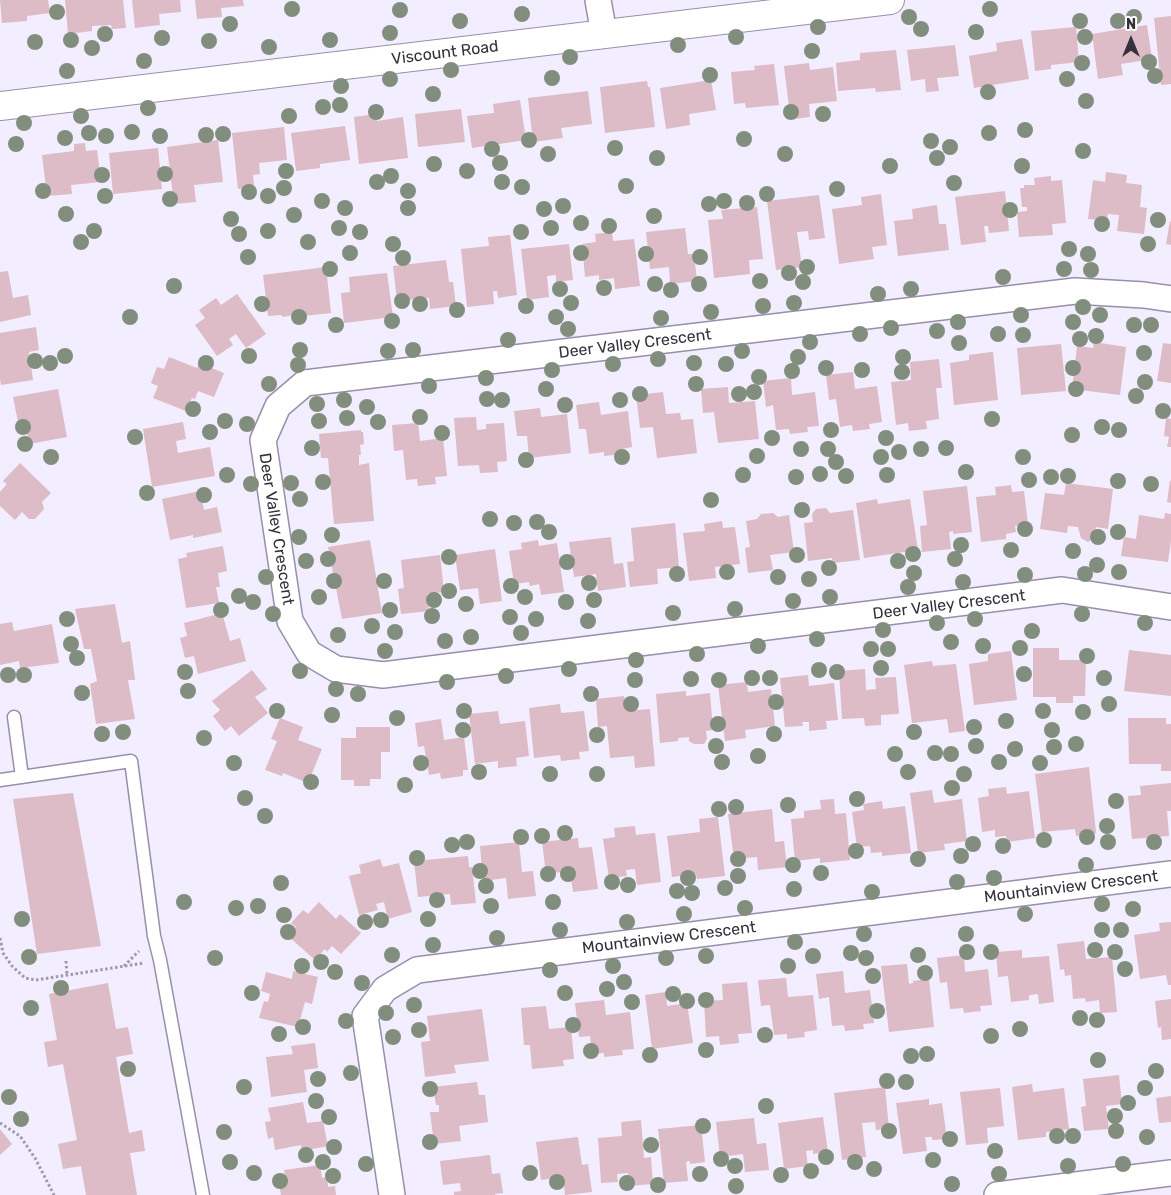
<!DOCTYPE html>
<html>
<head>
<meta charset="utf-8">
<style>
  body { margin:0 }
  #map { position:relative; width:1171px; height:1195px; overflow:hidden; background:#f2edff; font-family:Rubik,sans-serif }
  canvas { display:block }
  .north { position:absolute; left:1106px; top:15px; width:50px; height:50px; -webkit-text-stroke:4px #fff; paint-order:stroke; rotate:0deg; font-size:14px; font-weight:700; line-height:20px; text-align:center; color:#35313c }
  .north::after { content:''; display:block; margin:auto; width:18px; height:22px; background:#35313c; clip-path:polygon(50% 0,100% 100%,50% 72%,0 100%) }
</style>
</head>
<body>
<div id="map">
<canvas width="1171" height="1195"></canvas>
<div class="north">N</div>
</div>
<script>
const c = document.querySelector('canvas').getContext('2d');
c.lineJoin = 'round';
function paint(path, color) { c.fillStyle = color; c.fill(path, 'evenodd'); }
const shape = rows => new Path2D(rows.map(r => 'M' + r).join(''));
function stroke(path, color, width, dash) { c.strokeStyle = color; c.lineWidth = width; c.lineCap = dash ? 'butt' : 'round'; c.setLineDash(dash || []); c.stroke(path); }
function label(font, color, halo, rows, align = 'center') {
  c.font = font + ' Rubik,sans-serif'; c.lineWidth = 4; c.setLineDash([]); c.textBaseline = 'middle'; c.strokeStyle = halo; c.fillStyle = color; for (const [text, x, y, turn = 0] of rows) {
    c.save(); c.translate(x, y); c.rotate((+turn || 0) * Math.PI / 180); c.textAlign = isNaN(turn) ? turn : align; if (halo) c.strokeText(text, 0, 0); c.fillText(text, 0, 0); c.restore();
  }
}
const building = shape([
  [0,0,48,0,50,13,27,16,27,21,2,23],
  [65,0,123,0,126,28,112,29,111,25,92,26,92,31,68,34],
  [132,0,180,0,181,12,159,14,160,25,135,28],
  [195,0,243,0,244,6,221,8,222,17,197,19],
  [1171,16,1171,84,1161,85,1154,18],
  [1147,25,1152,59,1121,64,1123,75,1098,79,1092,34],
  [1076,27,1079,62,1051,65,1051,69,1035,71,1031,31],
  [1022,39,1029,79,974,88,969,56,997,51,996,43],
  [955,45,959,76,937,78,939,91,926,92,925,79,911,81,907,50],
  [896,50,901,90,876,92,875,88,838,91,836,63,860,60,860,53],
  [809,63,810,70,833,67,837,101,809,104,810,117,794,119,793,106,789,107,784,66],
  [774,64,779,105,746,108,745,103,734,104,731,72,755,70,754,66],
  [711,80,716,110,689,114,690,125,666,129,660,88],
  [647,81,648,87,650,87,655,127,605,133,600,87],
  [588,91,592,124,561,128,563,138,533,142,528,98],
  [520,100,526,140,472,148,467,116,494,113,493,104],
  [461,109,465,142,418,147,415,114],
  [376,114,377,121,403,117,408,158,359,164,354,117],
  [345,126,350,160,320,164,320,168,296,171,291,133],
  [284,127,287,160,259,163,260,174,253,175,254,187,238,189,232,133],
  [218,140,223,182,194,185,196,202,174,204,167,147],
  [85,143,86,151,97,150,101,182,71,185,72,194,47,196,42,155,74,151,74,144],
  [158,148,162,189,113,194,109,153],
  [1106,172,1127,175,1126,183,1142,185,1140,207,1147,208,1144,234,1117,231,1119,215,1108,214,1107,221,1088,219,1093,180,1105,182],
  [1051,176,1051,181,1062,180,1066,223,1052,224,1053,235,1019,237,1017,212,1027,211,1027,207,1022,207,1020,188,1024,188,1024,185,1035,185,1034,178],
  [1005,191,1009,231,989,233,988,226,984,226,986,242,961,245,955,197],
  [881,194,887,245,872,247,874,259,839,264,832,209,862,205,861,197],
  [819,195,825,238,809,240,808,231,797,232,802,267,776,270,767,201],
  [937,205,939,224,946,224,949,250,898,256,894,221,913,219,912,209],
  [757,207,763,259,749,260,750,274,714,278,708,220,723,219,721,210],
  [1170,221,1171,222,1171,245,1166,244],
  [685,228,688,254,694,254,697,281,670,284,669,267,650,269,646,232],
  [612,232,613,241,634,239,640,286,615,289,614,278,599,280,599,275,585,277,582,244,596,242,595,234],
  [510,235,517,295,498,298,497,291,493,291,494,304,467,307,461,249,489,246,488,237],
  [569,244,573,280,556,282,556,275,547,276,549,297,527,300,521,249],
  [446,260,449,282,453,282,456,306,430,309,429,298,397,301,393,266],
  [326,267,331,313,304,316,303,313,283,317,281,315,268,316,263,275],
  [8,271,13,298,28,295,31,315,0,322,0,272],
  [387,273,393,317,344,323,341,293,350,292,349,277],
  [237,294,266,334,246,348,236,334,229,339,233,345,217,356,195,325,205,318,199,310,216,298,221,305],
  [36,327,39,350,29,352,33,380,1,385,0,379,0,333],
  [1094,342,1126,347,1120,395,1072,389,1077,346,1093,348],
  [1163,343,1171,344,1171,383,1157,381],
  [1061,344,1066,391,1021,395,1017,348],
  [991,352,993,352,998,400,954,405,950,363,969,360,969,355],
  [169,357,197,368,199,363,224,373,214,397,198,391,195,399,192,398,186,411,153,398,158,386,151,383,157,367,164,369],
  [939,359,942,388,936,388,939,419,926,421,927,429,909,431,908,423,896,425,891,382,911,380,910,362],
  [853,372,855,389,877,386,882,422,869,424,870,429,853,431,852,425,840,427,836,399,829,400,826,375],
  [791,378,792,395,815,392,819,426,807,427,808,432,790,434,789,429,776,430,773,405,766,407,763,381],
  [728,387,729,403,755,401,759,439,718,443,714,412,703,413,701,389],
  [58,389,67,437,29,444,25,420,18,422,13,397],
  [663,392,666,414,680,413,681,420,693,419,697,453,657,458,653,427,640,428,636,395],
  [599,402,601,415,628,411,632,447,622,449,622,454,604,456,604,452,589,454,586,429,579,429,576,405],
  [540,408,541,417,567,414,571,453,529,458,527,436,517,436,514,411],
  [476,417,477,430,486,429,486,424,504,423,507,461,497,462,498,472,480,473,479,465,458,466,454,418],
  [1166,418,1171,419,1171,447,1167,447,1169,437,1164,436],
  [183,422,186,439,176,441,178,453,210,447,215,476,152,487,143,429],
  [418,423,420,441,443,438,447,476,435,477,436,484,418,486,417,479,406,480,403,450,394,451,392,425],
  [361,430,361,432,363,432,364,444,360,445,361,455,359,455,359,465,369,463,374,521,334,524,328,458,321,458,319,434],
  [20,463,51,493,42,502,44,509,35,519,29,519,22,512,15,520,0,506,0,492,7,484,3,481],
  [1170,480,1171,481,1171,503,1167,502],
  [1066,483,1113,489,1108,529,1096,527,1094,538,1088,542,1081,538,1078,527,1068,526,1067,533,1040,529,1045,493,1064,495],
  [1011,485,1012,492,1024,491,1028,524,1015,526,1016,532,1006,534,1006,539,981,542,976,497,996,495,995,487],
  [967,486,972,532,953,534,953,531,949,532,951,549,922,552,920,526,927,525,923,491],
  [200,491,204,510,217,507,222,532,193,538,193,535,170,540,162,499],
  [877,499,878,504,910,499,918,550,864,558,856,503],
  [826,508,830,513,853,510,860,560,833,563,832,558,808,561,804,523,813,522,812,514,816,509],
  [773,513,778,517,789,515,794,552,770,555,773,570,748,573,745,548,750,547,746,521,757,519,761,514],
  [1165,513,1171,514,1171,540,1168,562,1121,556,1124,537,1136,539,1139,515,1164,519],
  [722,521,723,528,735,527,740,564,715,567,716,578,689,581,683,533,705,531,704,524],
  [675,523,679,567,657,569,658,584,630,587,627,562,634,561,631,528],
  [611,537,614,564,623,563,626,587,598,591,596,574,574,577,569,542],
  [370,540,382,613,342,619,328,547],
  [538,540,539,546,557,543,564,592,541,595,539,584,530,586,529,582,514,584,509,551,522,549,521,543],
  [223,546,227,571,218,573,220,587,216,587,219,603,186,608,178,559,187,557,186,553],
  [495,549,502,601,480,604,478,588,460,590,455,555],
  [440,555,444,592,427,594,429,611,401,614,398,589,404,588,401,560],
  [115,604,122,643,130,641,135,680,128,680,135,719,96,724,90,684,97,681,91,649,84,649,75,609],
  [222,613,230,641,240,638,246,661,198,674,194,656,185,658,180,638,187,636,184,623],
  [12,622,14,631,52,624,59,663,20,668,19,661,0,665,0,624],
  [1033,648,1059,648,1059,660,1086,660,1085,696,1073,696,1073,703,1056,703,1056,697,1033,697],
  [1129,650,1171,655,1171,696,1124,691],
  [1011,651,1017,700,974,705,969,664,988,661,988,654],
  [932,661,933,666,956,664,965,731,949,733,947,719,912,723,904,665],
  [865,669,866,690,876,689,875,678,896,677,899,714,881,715,881,725,865,726,864,718,842,719,839,671],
  [252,670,267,689,255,697,268,713,239,736,231,726,225,731,213,716,220,710,212,701],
  [808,675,809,686,834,683,838,720,826,721,827,729,809,731,809,722,802,722,803,726,785,727,780,678],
  [747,682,748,692,771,689,775,726,745,730,746,738,725,741,718,685],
  [686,691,686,696,710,693,713,730,706,731,707,739,704,744,694,744,689,741,689,737,678,738,678,741,660,743,656,694],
  [624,696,626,711,650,709,655,766,635,768,634,756,610,758,607,726,598,727,596,699],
  [560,704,561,713,584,711,589,751,579,752,580,759,561,761,560,755,534,758,529,708],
  [498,711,500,724,525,721,529,756,516,758,517,766,498,768,498,761,475,764,469,714],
  [280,718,303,727,298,740,322,749,308,783,283,773,282,776,265,770,277,741,271,739],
  [1128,718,1166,718,1166,724,1171,724,1171,771,1161,771,1161,764,1129,764],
  [441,719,444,740,464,737,468,770,463,770,463,776,441,779,440,773,429,775,424,746,418,747,415,723],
  [356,727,390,727,390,752,381,752,381,779,370,779,370,786,354,786,354,780,341,780,341,738,356,738],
  [1089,767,1096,833,1076,836,1075,829,1042,832,1035,774],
  [1171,783,1171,811,1167,811,1169,836,1132,839,1128,796,1141,795,1140,786],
  [1006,787,1007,794,1029,791,1035,838,1007,842,1006,836,995,837,995,830,982,832,978,798,989,796,988,789],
  [932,790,934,803,962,799,967,841,944,844,945,850,918,853,910,793],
  [73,793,101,946,37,954,13,799],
  [834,799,835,814,846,813,850,860,820,863,820,858,795,861,791,819,804,818,804,811,821,809,820,800],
  [882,801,883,809,905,806,911,853,882,856,882,852,871,853,870,846,857,847,852,812,864,810,863,804],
  [772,809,775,842,784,841,787,867,758,870,757,857,734,859,728,814],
  [718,817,725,876,697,879,696,874,672,877,667,836,700,832,699,819],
  [635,826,636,835,655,833,661,882,637,885,635,869,626,870,627,876,609,878,603,839,615,837,614,828],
  [578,838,579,848,592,847,598,889,573,892,570,871,546,874,542,842],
  [519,842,522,872,533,871,536,896,508,899,506,878,483,881,480,846],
  [468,856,469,867,472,867,476,903,451,905,450,894,418,897,414,861],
  [380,859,383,867,399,863,412,912,388,919,384,902,376,904,378,910,359,915,349,876,361,873,359,865],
  [319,902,336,919,340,914,361,933,341,954,332,946,327,952,325,949,315,960,288,936,296,927,291,923,303,910,308,914],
  [1171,922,1171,985,1168,985,1166,975,1140,979,1134,935,1160,931,1159,923],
  [1084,941,1086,959,1112,957,1117,1012,1100,1013,1099,1000,1086,1002,1085,998,1073,999,1071,975,1065,976,1064,969,1060,970,1057,944],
  [1022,950,1022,958,1049,956,1054,1002,1039,1004,1038,994,1029,995,1029,1000,1011,1002,1008,976,998,977,996,952],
  [964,955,965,972,988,969,992,1005,980,1006,981,1011,964,1013,963,1008,950,1009,947,982,940,983,937,958],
  [907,964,909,984,913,983,913,981,929,979,934,1027,889,1032,881,966],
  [293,971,318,977,312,1004,305,1002,298,1027,259,1018,264,1001,268,1002,270,994,261,991,266,972,292,979],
  [843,971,845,993,870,990,874,1023,863,1024,864,1029,845,1031,844,1025,832,1026,829,997,819,999,816,974],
  [786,978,788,997,813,995,817,1030,804,1032,805,1037,787,1039,787,1034,774,1035,770,1005,761,1006,758,980],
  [747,982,752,1033,738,1034,739,1043,720,1045,719,1036,706,1037,704,1001,723,1000,722,984],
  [108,983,116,1029,128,1027,133,1054,116,1057,129,1133,142,1130,145,1151,130,1153,137,1195,86,1195,81,1166,63,1169,58,1144,77,1140,63,1064,48,1067,44,1042,57,1040,49,994],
  [666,992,667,1006,687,1003,693,1043,652,1049,645,995],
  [1171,999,1171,1039,1162,1040,1161,1027,1158,1028,1155,1001],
  [604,1000,606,1015,630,1012,634,1049,622,1050,623,1055,604,1057,604,1053,592,1054,590,1036,579,1037,575,1003],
  [546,1006,549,1029,571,1027,574,1059,563,1060,564,1066,532,1069,530,1045,524,1045,521,1008],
  [482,1009,489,1061,454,1065,456,1073,425,1077,421,1042,430,1041,427,1016],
  [315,1043,318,1068,304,1070,307,1092,271,1097,266,1057,293,1054,291,1046],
  [1119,1075,1122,1104,1106,1106,1109,1129,1084,1131,1081,1107,1086,1106,1083,1079],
  [477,1082,479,1095,485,1095,488,1122,459,1126,461,1141,434,1144,430,1112,439,1112,439,1105,436,1105,433,1087],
  [1032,1084,1033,1092,1064,1088,1069,1129,1046,1132,1046,1137,1018,1140,1012,1087],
  [885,1087,889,1129,876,1130,875,1122,862,1123,866,1157,842,1160,834,1093],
  [1000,1088,1004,1126,987,1128,988,1143,966,1145,960,1092],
  [1171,1096,1171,1122,1159,1123,1156,1098],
  [929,1099,929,1105,942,1103,947,1139,932,1140,932,1137,925,1137,927,1151,903,1154,896,1103],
  [303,1102,307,1123,323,1121,328,1146,302,1151,301,1145,275,1150,273,1137,268,1139,265,1122,271,1121,268,1108],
  [823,1117,828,1152,813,1154,813,1150,806,1151,808,1166,784,1169,778,1123],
  [754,1118,757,1144,766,1143,769,1170,745,1172,743,1154,720,1157,716,1122],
  [641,1120,644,1158,651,1157,653,1184,628,1186,628,1173,617,1174,618,1182,601,1183,598,1138,622,1136,621,1122],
  [701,1125,705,1162,690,1164,690,1161,686,1162,688,1181,664,1183,658,1129],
  [0,1129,12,1144,0,1155],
  [578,1137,582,1165,588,1164,592,1192,565,1195,563,1177,541,1180,536,1142],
  [490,1155,492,1174,500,1173,503,1193,495,1194,495,1195,454,1195,454,1192,461,1191,460,1183,443,1185,440,1161],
  [320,1165,322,1178,327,1177,328,1187,335,1186,336,1195,281,1195,279,1183,286,1181,284,1170]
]);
const path = shape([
  [0,938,3,953,12,966,25,978,36,980,144,963],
  [66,961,67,975],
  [124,966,139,951],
  [0,1123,20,1136,35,1158,54,1195]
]);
const lane = shape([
  [14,717,22,777],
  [0,780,131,761,154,936,160,960,203,1195]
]);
const street = shape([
  [598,0,604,34],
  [1171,299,1144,295,1075,291,305,383,278,406,263,440,290,621,309,653,336,669,383,675,1062,590,1171,607],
  [392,1195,365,1016,385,989,417,970,1171,874],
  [997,1195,1171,1173]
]);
const secondary = shape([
  [0,106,890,0]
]);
const trees = [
  [292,9],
  [990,9],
  [400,10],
  [57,12],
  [522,14],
  [909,17],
  [1134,17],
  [460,21],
  [1080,21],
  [1118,21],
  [230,24],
  [818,27],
  [921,29],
  [976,32],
  [390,33],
  [105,34],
  [736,37],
  [1085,37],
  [162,38],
  [71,40],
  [330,40],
  [209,41],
  [35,42],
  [678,45],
  [269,47],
  [92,48],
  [812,51],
  [570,57],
  [144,61],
  [1149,62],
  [1082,63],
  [451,70],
  [67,71],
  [710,75],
  [1155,76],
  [552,78],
  [390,79],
  [1067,79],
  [341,86],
  [988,92],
  [433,94],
  [1086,101],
  [340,105],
  [323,107],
  [148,108],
  [376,112],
  [791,112],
  [823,114],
  [81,116],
  [289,116],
  [24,123],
  [1025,130],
  [132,132],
  [89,133],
  [989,133],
  [223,134],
  [206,135],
  [106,136],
  [160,136],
  [65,138],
  [744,139],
  [529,140],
  [931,141],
  [16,144],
  [950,147],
  [615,148],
  [492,149],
  [1083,151],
  [548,154],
  [785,154],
  [657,158],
  [937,158],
  [500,163],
  [434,164],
  [890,166],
  [1022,166],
  [286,171],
  [467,171],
  [165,174],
  [102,175],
  [391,176],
  [377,182],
  [502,182],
  [954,183],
  [626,186],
  [522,187],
  [284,188],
  [837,189],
  [43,191],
  [408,191],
  [249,192],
  [767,194],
  [105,196],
  [268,196],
  [170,199],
  [322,201],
  [724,201],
  [747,203],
  [709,204],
  [563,206],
  [345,208],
  [408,208],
  [544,209],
  [1010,210],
  [66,214],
  [294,215],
  [654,216],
  [231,219],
  [1158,220],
  [581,223],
  [1102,224],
  [609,226],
  [339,228],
  [551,228],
  [94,231],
  [268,231],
  [360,232],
  [521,232],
  [239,234],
  [81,242],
  [308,242],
  [393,244],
  [1148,244],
  [1069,249],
  [350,253],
  [581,253],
  [646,254],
  [1088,254],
  [248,257],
  [700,257],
  [403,258],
  [807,267],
  [330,269],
  [1064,269],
  [1091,270],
  [789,273],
  [1003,277],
  [760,281],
  [803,282],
  [655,284],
  [699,284],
  [174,286],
  [604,288],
  [560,289],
  [911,289],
  [671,290],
  [878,294],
  [402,301],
  [571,303],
  [794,303],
  [262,304],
  [420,304],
  [526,306],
  [763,306],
  [1083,307],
  [457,310],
  [711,312],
  [1021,315],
  [1100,315],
  [130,317],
  [299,317],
  [556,317],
  [661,318],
  [392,321],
  [958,322],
  [1073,322],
  [336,325],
  [1134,325],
  [1151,325],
  [891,328],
  [568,329],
  [937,331],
  [860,334],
  [998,334],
  [1023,335],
  [1096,336],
  [1080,339],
  [508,340],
  [810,342],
  [959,343],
  [300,350],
  [413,350],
  [388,351],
  [742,351],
  [1144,353],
  [65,356],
  [249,356],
  [798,357],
  [903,357],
  [658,359],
  [35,361],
  [50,363],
  [206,363],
  [694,363],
  [613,364],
  [726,364],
  [298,365],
  [826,368],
  [1073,368],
  [552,370],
  [862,370],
  [792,371],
  [902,372],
  [759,377],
  [486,378],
  [1145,382],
  [269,384],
  [696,384],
  [429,386],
  [546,389],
  [1076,389],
  [754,392],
  [640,394],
  [739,394],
  [1136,396],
  [487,399],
  [344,400],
  [502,400],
  [620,400],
  [317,404],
  [565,405],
  [367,407],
  [193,409],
  [1163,411],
  [420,417],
  [347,418],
  [992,419],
  [225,421],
  [319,421],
  [378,422],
  [247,424],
  [23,427],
  [1102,427],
  [831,430],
  [1119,430],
  [210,432],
  [442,433],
  [1072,435],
  [135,437],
  [772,438],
  [886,438],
  [25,444],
  [312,448],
  [946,448],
  [801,449],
  [828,449],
  [921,449],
  [899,452],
  [757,456],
  [51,457],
  [622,457],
  [881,457],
  [1023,457],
  [526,460],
  [836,462],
  [966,472],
  [820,474],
  [227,475],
  [743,475],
  [887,475],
  [846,476],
  [1068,476],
  [796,477],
  [1051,477],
  [1029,480],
  [1118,481],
  [323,482],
  [291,483],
  [251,484],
  [1151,484],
  [147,493],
  [204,495],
  [300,499],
  [711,500],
  [802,510],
  [490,519],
  [537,522],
  [514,523],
  [1025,529],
  [549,532],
  [1118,532],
  [332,535],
  [299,537],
  [1098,537],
  [961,545],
  [1011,550],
  [1073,551],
  [913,554],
  [797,555],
  [449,557],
  [328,559],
  [955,559],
  [306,561],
  [898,561],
  [567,562],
  [1097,565],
  [829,568],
  [727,572],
  [1119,572],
  [914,573],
  [677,574],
  [1085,574],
  [1025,575],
  [266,577],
  [778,577],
  [809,579],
  [334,581],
  [384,581],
  [963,582],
  [589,583],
  [511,586],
  [908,587],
  [449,591],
  [239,596],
  [319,597],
  [525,597],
  [830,597],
  [434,600],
  [594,600],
  [793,601],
  [253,602],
  [566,602],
  [466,604],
  [735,609],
  [221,610],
  [390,610],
  [673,613],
  [273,614],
  [1082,614],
  [432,616],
  [510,617],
  [67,619],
  [536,619],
  [975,619],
  [588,621],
  [937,623],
  [1145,623],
  [372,626],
  [883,630],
  [1032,631],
  [395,632],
  [521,633],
  [338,635],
  [471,637],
  [817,639],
  [445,641],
  [951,642],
  [71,644],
  [758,646],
  [983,646],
  [1020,648],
  [871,649],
  [888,649],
  [385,651],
  [697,654],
  [1087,656],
  [77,658],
  [636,660],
  [881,668],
  [569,669],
  [819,670],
  [300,671],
  [185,672],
  [837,672],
  [1024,674],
  [8,675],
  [24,675],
  [506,676],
  [752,678],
  [770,678],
  [1104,678],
  [691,679],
  [635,680],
  [719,680],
  [447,682],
  [336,689],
  [188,691],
  [82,693],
  [358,694],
  [591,694],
  [776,702],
  [631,704],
  [1109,704],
  [277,711],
  [464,711],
  [1043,711],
  [1083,712],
  [332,715],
  [397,718],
  [1006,721],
  [718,724],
  [974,727],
  [463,730],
  [1052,730],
  [123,732],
  [914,732],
  [102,734],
  [774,734],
  [597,735],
  [204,738],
  [1076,744],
  [716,746],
  [976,746],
  [1054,747],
  [1015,749],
  [935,753],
  [895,754],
  [951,754],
  [758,756],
  [722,762],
  [999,762],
  [234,763],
  [421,763],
  [1040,763],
  [479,772],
  [908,772],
  [550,774],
  [597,774],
  [964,774],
  [311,782],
  [405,785],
  [952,788],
  [245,798],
  [857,799],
  [1116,801],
  [788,805],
  [736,807],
  [719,809],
  [265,816],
  [1107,826],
  [565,833],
  [542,836],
  [521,837],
  [1087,837],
  [1044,840],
  [467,842],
  [1108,842],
  [1154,842],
  [973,844],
  [452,845],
  [1003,846],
  [856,851],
  [961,856],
  [417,858],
  [738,859],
  [918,859],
  [793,865],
  [1086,865],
  [480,871],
  [821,873],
  [548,874],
  [568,874],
  [738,876],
  [688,878],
  [994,878],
  [612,882],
  [957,882],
  [281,883],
  [628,885],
  [486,886],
  [725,888],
  [794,889],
  [677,891],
  [872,892],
  [692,893],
  [437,900],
  [184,902],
  [553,902],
  [1102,904],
  [258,906],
  [491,906],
  [236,908],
  [745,908],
  [1133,909],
  [684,914],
  [1025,914],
  [284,915],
  [22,919],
  [428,919],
  [381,920],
  [365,922],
  [627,922],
  [560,930],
  [1102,930],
  [1121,930],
  [288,932],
  [864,934],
  [966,934],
  [497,938],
  [795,942],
  [433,945],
  [1095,950],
  [967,952],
  [991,952],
  [1115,952],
  [851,953],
  [392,955],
  [918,955],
  [706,956],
  [813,956],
  [29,957],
  [215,958],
  [666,958],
  [866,958],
  [321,962],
  [302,966],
  [613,966],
  [788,966],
  [1125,969],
  [550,970],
  [335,972],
  [925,973],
  [873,976],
  [624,982],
  [362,983],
  [61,988],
  [607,989],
  [252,993],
  [565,993],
  [673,994],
  [706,1000],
  [687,1001],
  [632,1002],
  [414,1005],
  [31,1008],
  [877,1011],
  [386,1013],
  [1080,1018],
  [1097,1020],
  [346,1021],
  [573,1025],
  [303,1027],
  [1020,1029],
  [419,1030],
  [279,1034],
  [765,1035],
  [991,1036],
  [393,1037],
  [706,1050],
  [591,1051],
  [927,1054],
  [650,1055],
  [911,1056],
  [1098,1060],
  [128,1069],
  [1156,1071],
  [351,1073],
  [318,1079],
  [887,1081],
  [906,1082],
  [244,1087],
  [1145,1088],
  [430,1089],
  [9,1097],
  [316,1101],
  [1128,1103],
  [766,1106],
  [1115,1116],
  [329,1117],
  [21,1119],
  [703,1126],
  [889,1131],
  [1116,1131],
  [224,1132],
  [1057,1136],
  [1073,1136],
  [1147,1137],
  [950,1139],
  [430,1142],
  [651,1145],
  [334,1147],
  [995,1151],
  [306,1155],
  [826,1157],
  [721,1159],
  [933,1160],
  [230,1162],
  [323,1162],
  [855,1162],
  [366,1164],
  [1123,1164],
  [735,1166],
  [1068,1166],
  [874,1169],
  [811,1171],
  [254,1173],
  [530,1173],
  [700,1174],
  [999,1174],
  [781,1175],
  [333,1176],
  [280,1181],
  [557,1182],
  [627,1183],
  [952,1184],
  [658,1185],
  [736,1186]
];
const streetNames = [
  ["Viscount Road",445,53,-7],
  ["Deer Valley Crescent",635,344,-7],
  ["Deer Valley Crescent",276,529,81],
  ["Deer Valley Crescent",949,605,-7],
  ["Mountainview Crescent",1071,887,-7],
  ["Mountainview Crescent",669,938,-7]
];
paint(building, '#ddbbc7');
stroke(lane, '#988faa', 15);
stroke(street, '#988faa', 28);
stroke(secondary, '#988faa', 30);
stroke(path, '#9e9aa9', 3, [2.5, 2.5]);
stroke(lane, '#fff', 12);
stroke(street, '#fff', 25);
stroke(secondary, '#fff', 28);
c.fillStyle = '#828e7d';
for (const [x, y] of trees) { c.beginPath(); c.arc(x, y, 8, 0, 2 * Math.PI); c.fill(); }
label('16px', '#35313c', '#fff', streetNames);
</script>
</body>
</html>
